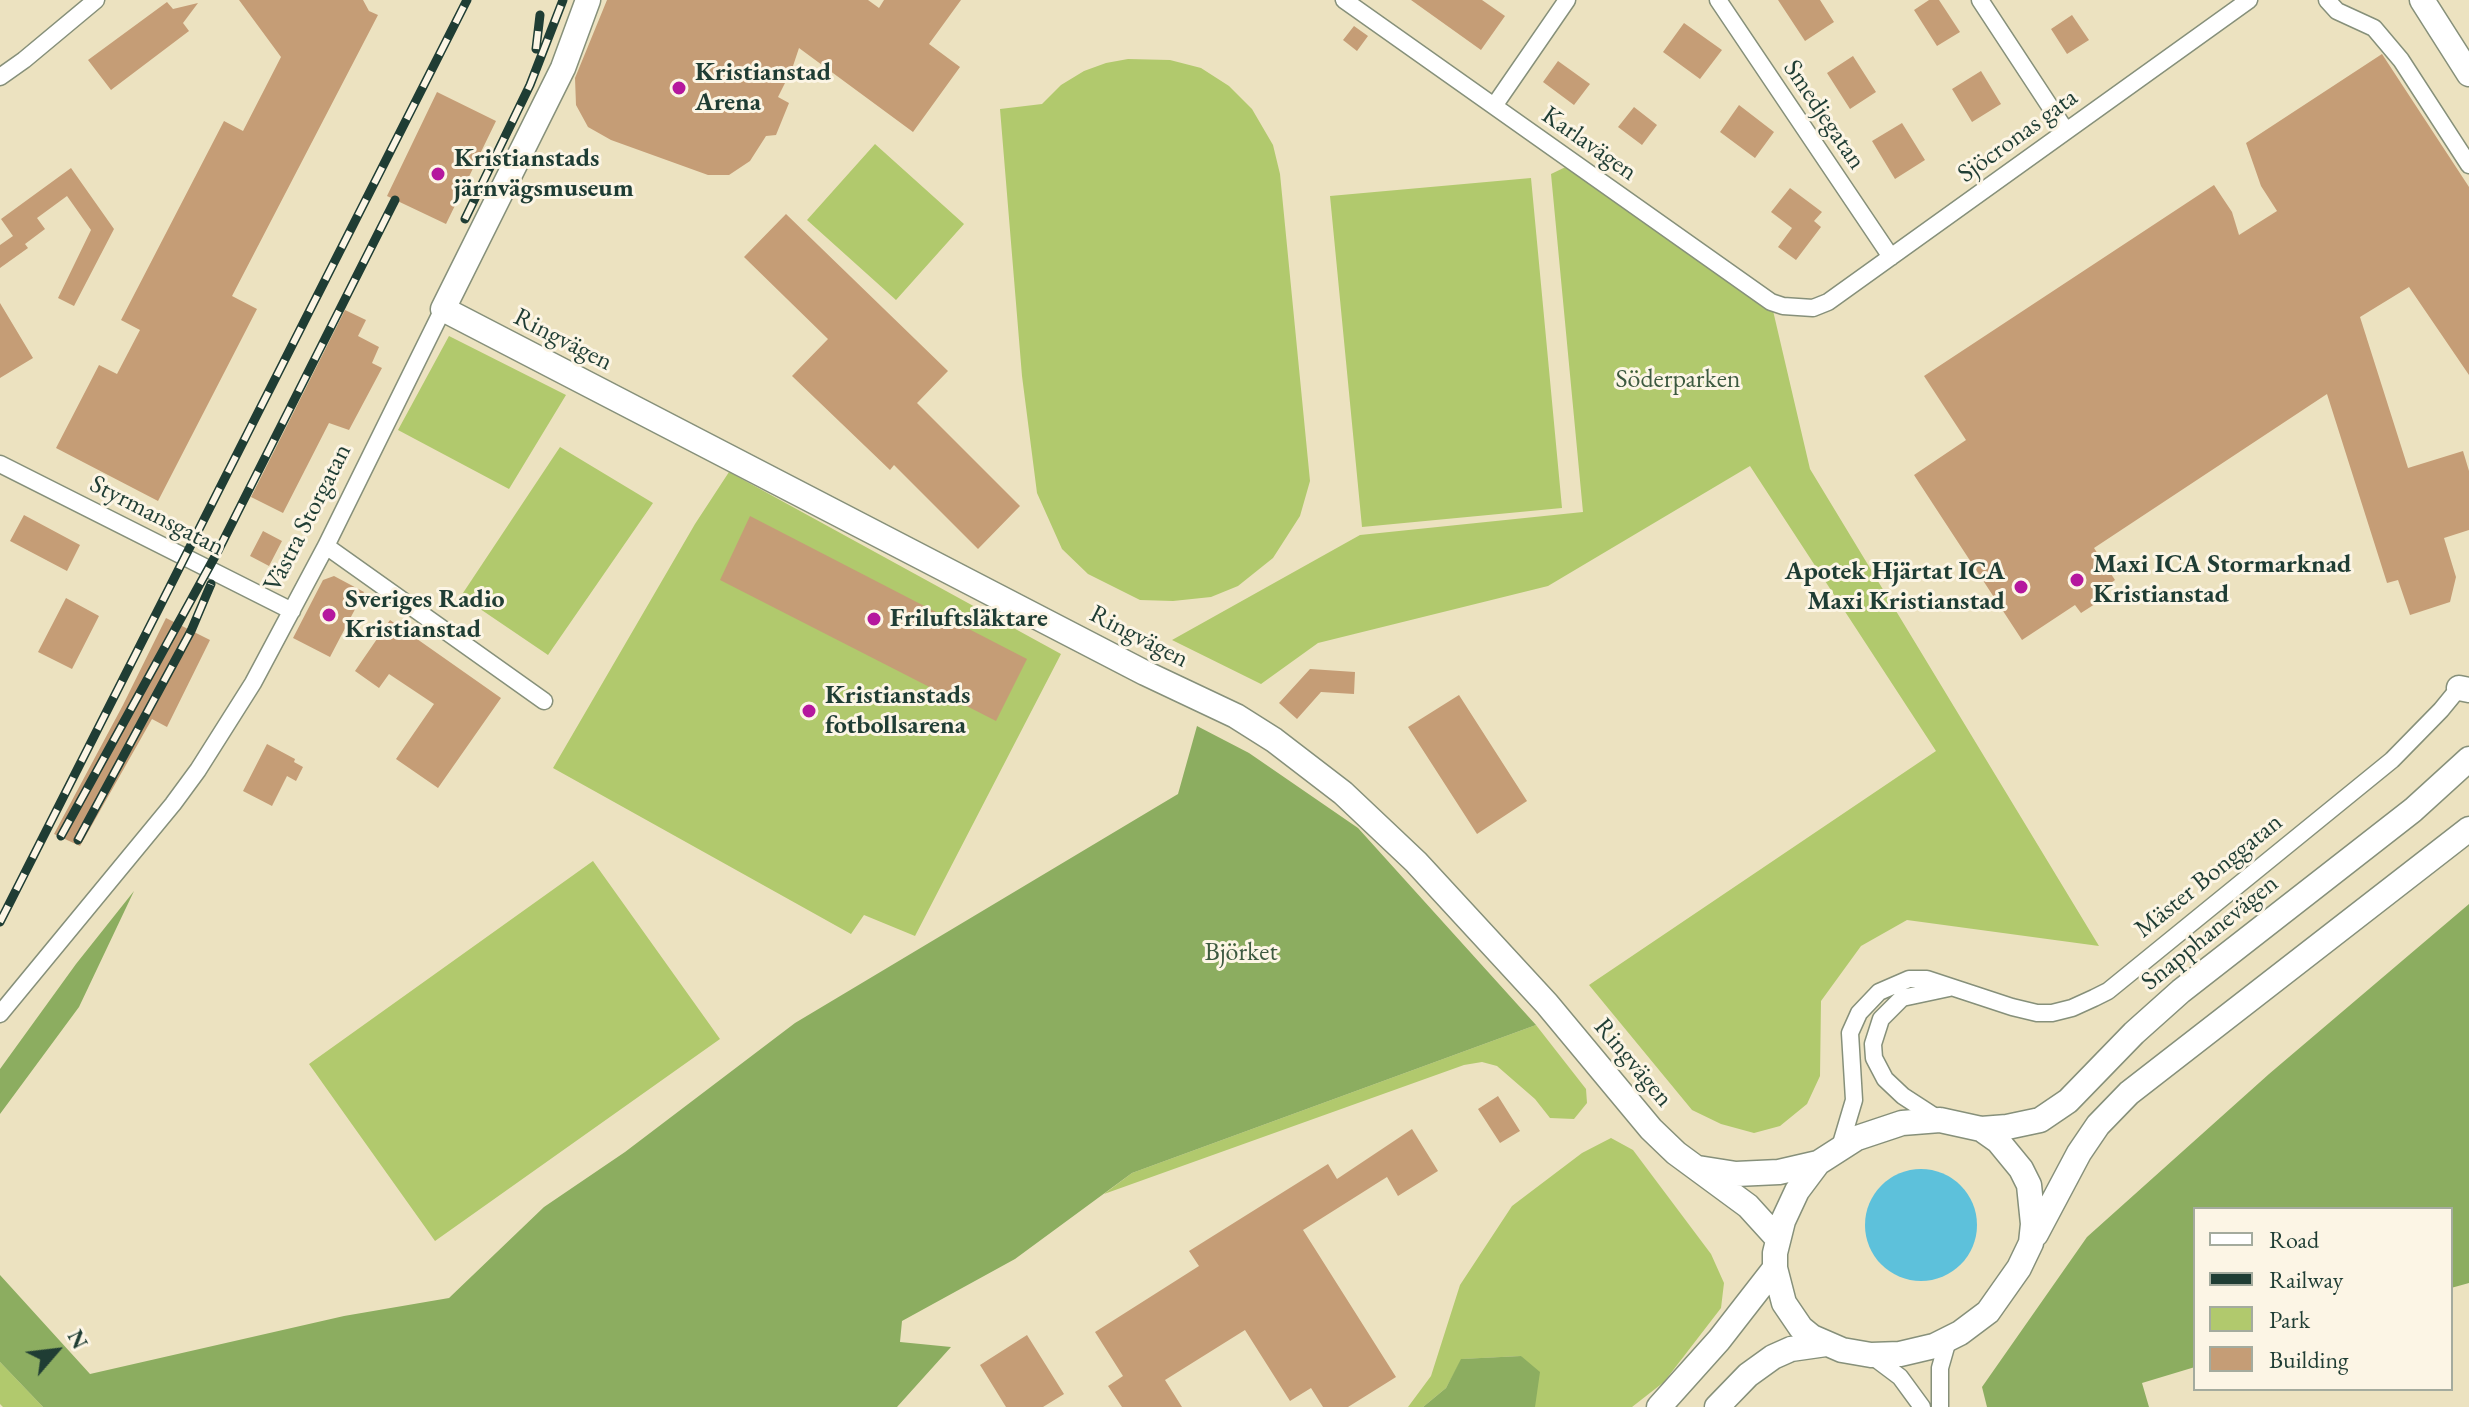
<!DOCTYPE html>
<html>
<head>
<meta charset="utf-8">
<style>
  body { margin:0 }
  #map { position:relative; width:2469px; height:1407px; overflow:hidden; background:#ece2c0; font-family:"EB Garamond",serif }
  canvas { display:block }
  .legend { position:absolute; left:2193px; top:1207px; width:260px; height:184px; box-sizing:border-box; background:#fcf5e5; border:2px solid #a4ab9e; margin:0; padding:10px 14px; list-style:none; font-size:24px; color:#1f3d34 }
  .legend li { display:flex; align-items:center; gap:16px; height:40px }
  .legend b { width:40px; border:2px solid #a4ab9e }
  .north { position:absolute; left:16px; top:1311px; width:80px; height:80px; -webkit-text-stroke:6px #fcf5e5; paint-order:stroke; rotate:62deg; font-size:22px; font-weight:700; line-height:32px; text-align:center; color:#1f3d34 }
  .north::after { content:''; display:block; margin:auto; width:28px; height:36px; background:#1f3d34; clip-path:polygon(50% 0,100% 100%,50% 72%,0 100%) }
</style>
</head>
<body>
<div id="map">
<canvas width="2469" height="1407"></canvas>
<ul class="legend">
<li><b style="height:10px;background:#fff"></b>Road</li>
<li><b style="height:10px;background:#1f3d34"></b>Railway</li>
<li><b style="height:22px;background:#b1c96d"></b>Park</li>
<li><b style="height:22px;background:#c59d76"></b>Building</li>
</ul>
<div class="north">N</div>
</div>
<script>
const c = document.querySelector('canvas').getContext('2d');
c.lineJoin = 'round';
function paint(path, color) { c.fillStyle = color; c.fill(path, 'evenodd'); }
const shape = rows => new Path2D(rows.map(r => 'M' + r).join(''));
function stroke(path, color, width, dash) { c.strokeStyle = color; c.lineWidth = width; c.lineCap = dash ? 'butt' : 'round'; c.setLineDash(dash || []); c.stroke(path); }
function label(font, color, halo, rows, align = 'center') {
  c.font = font + ' "EB Garamond",serif'; c.lineWidth = 6; c.setLineDash([]); c.textBaseline = 'middle'; c.strokeStyle = halo; c.fillStyle = color; for (const [text, x, y, turn = 0] of rows) {
    c.save(); c.translate(x, y); c.rotate((+turn || 0) * Math.PI / 180); c.textAlign = isNaN(turn) ? turn : align; if (halo) c.strokeText(text, 0, 0); c.fillText(text, 0, 0); c.restore();
  }
}
const green = shape([
  [1128,59,1170,60,1201,68,1229,86,1252,109,1273,145,1280,174,1310,481,1300,516,1273,558,1238,586,1211,597,1173,601,1140,600,1088,574,1062,549,1037,493,1022,376,1000,109,1042,104,1061,85,1084,71,1106,63],
  [875,144,964,224,896,300,807,220],
  [1574,163,1771,302,1810,469,2099,946,1907,920,1861,946,1821,1001,1820,1076,1807,1104,1780,1126,1754,1133,1721,1124,1692,1110,1589,985,1936,751,1750,466,1548,586,1318,643,1261,684,1172,640,1360,535,1583,512,1551,174],
  [1531,178,1562,508,1362,527,1330,196],
  [449,336,566,395,509,489,398,430],
  [560,447,653,503,548,655,461,596],
  [729,472,1061,654,915,936,864,915,851,934,553,768,695,524],
  [593,861,720,1039,435,1241,309,1064],
  [1536,1025,1586,1089,1587,1103,1574,1119,1550,1118,1535,1099,1497,1066,1482,1062,1464,1065,1104,1194,1132,1173],
  [1611,1138,1633,1150,1711,1254,1724,1283,1721,1308,1664,1382,1632,1407,1535,1407,1521,1356,1462,1359,1446,1388,1423,1407,1408,1407,1431,1376,1460,1285,1512,1206,1582,1153],
  [0,1362,43,1407,3,1407,0,1404]
]);
const forest = shape([
  [1197,726,1249,753,1358,828,1536,1025,1132,1173,1015,1259,902,1321,900,1342,951,1347,897,1407,43,1407,0,1362,0,1275,90,1374,344,1316,449,1298,544,1207,625,1152,795,1023,1178,794],
  [134,891,79,1007,0,1114,0,1069,76,964],
  [2469,904,2469,1283,2451,1288,2451,1209,2195,1209,2195,1367,2142,1383,2149,1407,1987,1407,1982,1387,2087,1237,2269,1074],
  [1521,1356,1540,1372,1535,1407,1423,1407,1446,1388,1461,1359]
]);
const water = shape([
  '1865 1225a56 56 0 1 1 112 0a56 56 0 1 1-112 0Z'
]);
const building = shape([
  [239,0,363,0,369,11,378,15,232,296,257,309,158,501,56,448,99,365,117,374,140,330,121,320,224,121,243,131,281,57],
  [607,0,868,0,879,8,884,0,961,0,929,44,960,67,913,132,799,48,792,69,778,97,789,103,776,135,766,136,750,161,729,175,708,175,611,140,588,127,576,105,575,78],
  [1411,0,1482,0,1505,16,1481,50],
  [1778,0,1820,0,1834,22,1805,41],
  [1929,0,1939,0,1960,32,1937,46,1914,10],
  [167,2,173,9,198,3,183,23,189,31,111,90,88,60],
  [2072,15,2089,40,2067,54,2051,29],
  [1684,23,1722,50,1700,79,1663,52],
  [1354,26,1368,36,1357,51,1343,40],
  [2382,54,2469,187,2469,375,2409,287,2360,317,2408,468,2463,451,2469,471,2469,530,2444,538,2456,577,2450,602,2410,615,2398,580,2387,583,2327,394,2094,548,2115,580,2104,588,2109,595,2081,613,2075,605,2022,640,1914,475,1966,440,1924,376,2214,185,2232,212,2239,235,2277,211,2261,186,2246,143],
  [1853,56,1876,92,1850,109,1827,73],
  [1558,61,1590,84,1574,105,1543,82],
  [1981,71,2001,104,1972,122,1952,89],
  [437,92,496,121,446,224,387,196],
  [1739,105,1774,132,1755,158,1720,132],
  [1634,107,1657,125,1642,145,1618,127],
  [1902,123,1925,160,1895,179,1872,141],
  [71,168,114,229,74,306,58,298,91,230,67,196,37,218,45,229,25,244,28,248,0,268,0,245,13,236,1,219],
  [1790,188,1822,212,1814,221,1821,227,1796,260,1778,247,1792,228,1771,212],
  [786,214,948,371,917,403,1020,506,978,549,894,465,890,470,792,376,828,339,744,257],
  [0,303,33,358,0,378],
  [345,310,366,320,358,336,379,347,372,363,382,368,349,430,329,423,283,513,251,497],
  [24,515,80,545,67,571,10,541],
  [750,516,1027,659,996,721,720,580],
  [263,531,282,541,269,566,250,556],
  [334,576,364,592,330,657,293,638,323,580],
  [66,598,99,616,72,669,38,652],
  [166,618,210,640,167,727,152,719,80,846,54,834,123,705],
  [390,620,501,698,438,788,396,759,434,704,389,674,379,688,355,671],
  [1310,669,1355,672,1354,694,1321,692,1297,719,1279,703],
  [1459,695,1527,801,1477,834,1408,727],
  [267,744,295,759,294,762,303,767,296,781,287,776,272,806,243,791],
  [1498,1096,1520,1131,1500,1143,1478,1109],
  [1412,1129,1438,1171,1398,1196,1387,1177,1303,1230,1396,1377,1348,1407,1323,1407,1311,1388,1290,1401,1245,1330,1165,1380,1182,1407,1122,1407,1108,1386,1123,1376,1095,1332,1199,1266,1189,1251,1328,1164,1337,1179],
  [1027,1335,1064,1394,1043,1407,1006,1407,980,1365]
]);
const street = shape([
  [1344,0,1771,302,1783,306,1813,308,1828,302,2249,0],
  [1718,0,1891,257],
  [1980,0,2066,131],
  [2327,0,2337,11,2374,28,2401,60,2469,165],
  [0,77,24,60,96,0],
  [1494,106,1567,0],
  [0,464,292,611],
  [326,546,544,701],
  [0,1014,173,804,198,770,253,683,326,546,443,309],
  [1940,1120,1903,1096,1885,1079,1874,1058,1873,1044,1881,1019,1902,998,1949,988],
  [1840,1147,1854,1100,1850,1033,1859,1013,1879,992,1909,979,1927,979,2012,1007,2037,1013,2052,1013,2072,1008,2094,998,2108,991,2392,760,2441,710,2459,688],
  [1872,1356,1900,1377,1922,1407],
  [1940,1407,1940,1368,1948,1340]
]);
const secondary = shape([
  [588,0,563,68,443,309,1145,673,1236,716,1274,740,1343,793,1416,862,1547,1004,1651,1129,1676,1153,1748,1206,1778,1239],
  [2422,0,2469,74],
  [2459,688,2469,690],
  [1940,1120,1981,1129,1998,1141,2021,1169,2029,1185,2033,1224,2031,1243,2019,1268,1988,1312,1960,1333,1934,1346,1900,1354,1871,1355,1842,1350,1812,1337,1801,1328,1784,1303,1775,1268,1775,1253,1783,1221,1797,1191,1818,1163,1857,1138,1902,1123,1940,1120],
  [1981,1129,2007,1127,2040,1120,2068,1101,2134,1033,2181,991,2413,810,2469,759],
  [1698,1168,1736,1174,1779,1172,1818,1163],
  [2036,1234,2079,1153,2098,1125,2129,1093,2469,829],
  [1659,1407,1719,1340,1775,1268],
  [1717,1407,1748,1375,1773,1357,1791,1349,1826,1344]
]);
const rail = shape([
  [536,49,540,15],
  [465,219,530,85,563,0],
  [61,836,218,551,395,200],
  [78,840,191,631,211,584],
  [0,922,467,0]
]);
const markers = [
  [679,88,8,"#b5179e"],
  [438,174,8,"#b5179e"],
  [2077,580,8,"#b5179e"],
  [2021,587,8,"#b5179e"],
  [329,615,8,"#b5179e"],
  [874,619,8,"#b5179e"],
  [809,711,8,"#b5179e"]
];
const poiNames = [
  ["Kristianstad",695,73],
  ["Arena",695,103],
  ["Kristianstads",454,159],
  ["järnvägsmuseum",454,189],
  ["Maxi ICA Stormarknad",2093,565],
  ["Kristianstad",2093,595],
  ["Apotek Hjärtat ICA",2005,572,"right"],
  ["Maxi Kristianstad",2005,602,"right"],
  ["Sveriges Radio",345,600],
  ["Kristianstad",345,630],
  ["Friluftsläktare",890,619],
  ["Kristianstads",825,696],
  ["fotbollsarena",825,726]
];
const streetNames = [
  ["Smedjegatan",1824,115,56],
  ["Sjöcronas gata",2018,136,-36],
  ["Karlavägen",1589,144,35],
  ["Ringvägen",563,340,27],
  ["Styrmansgatan",157,516,27],
  ["Västra Storgatan",308,518,-63],
  ["Ringvägen",1139,637,27],
  ["Mäster Bonggatan",2209,876,-39],
  ["Snapphanevägen",2210,933,-39],
  ["Ringvägen",1633,1063,50]
];
const parkNames = [
  ["Söderparken",1678,380],
  ["Björket",1241,953]
];
paint(green, '#b1c96d');
paint(forest, '#8cad60');
paint(water, '#5dc1db');
paint(building, '#c59d76');
stroke(street, '#86907a', 19);
stroke(secondary, '#86907a', 27);
stroke(street, '#fff', 16);
stroke(secondary, '#fff', 24);
stroke(rail, '#1f3d34', 9);
stroke(rail, '#fcf5e5', 6, [18]);
for (const [x, y, r, color] of markers) { const dot = new Path2D(); dot.arc(x, y, r, 0, 2 * Math.PI); c.fillStyle = color; c.fill(dot); stroke(dot, '#fcf5e5', 3); }
label('bold 26px', '#1f3d34', '#fcf5e5', poiNames, 'left');
label('26px', '#1f3d34', '#fcf5e5', streetNames);
label('26px', '#3c593f', '#fcf5e5', parkNames);
</script>
</body>
</html>
